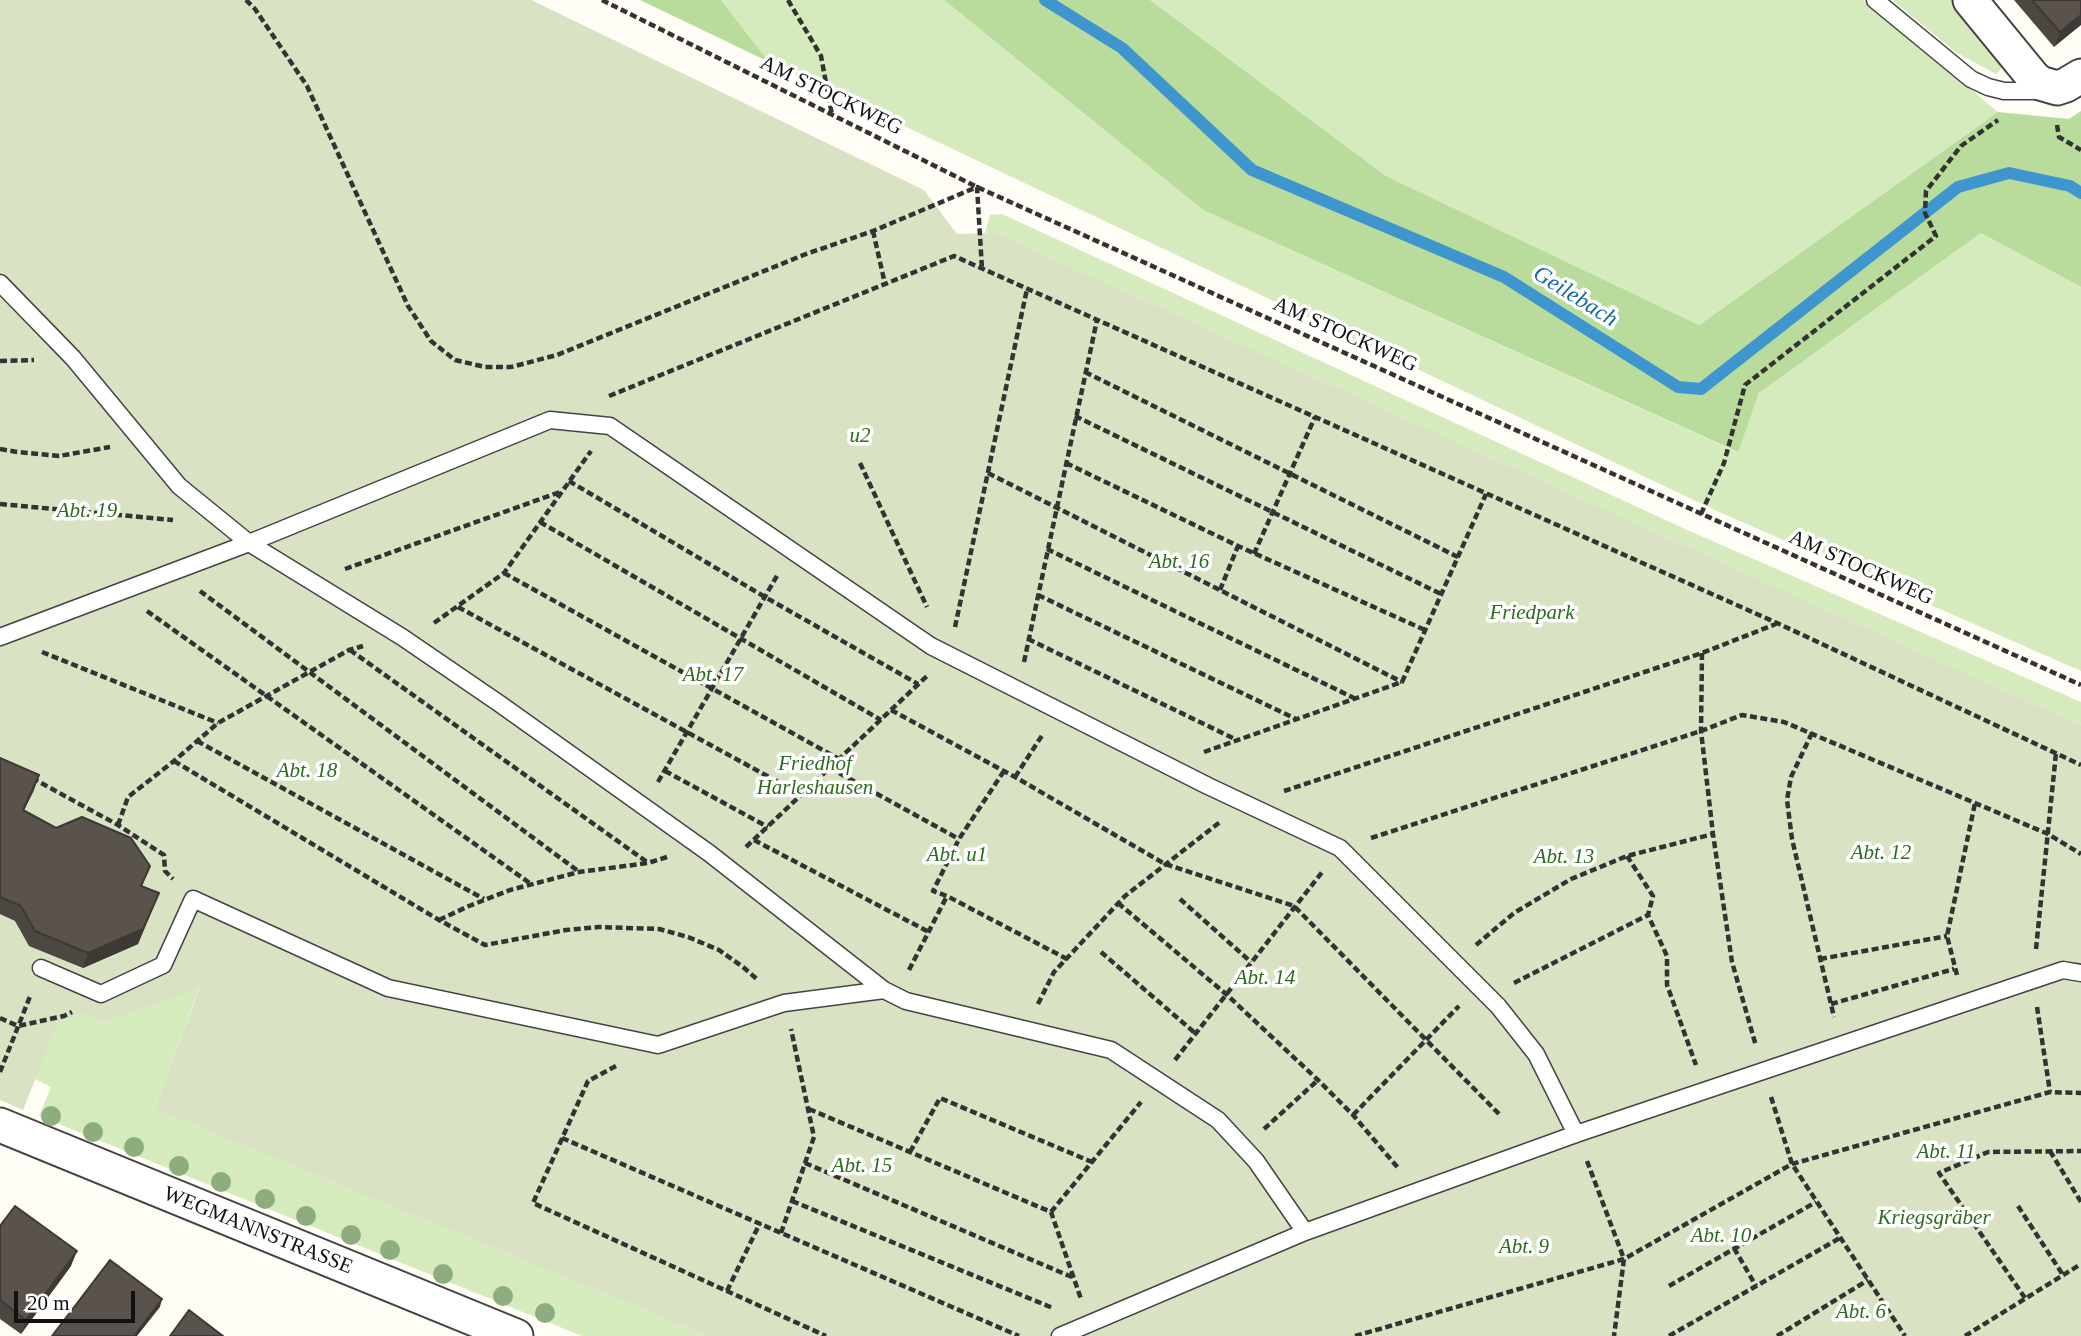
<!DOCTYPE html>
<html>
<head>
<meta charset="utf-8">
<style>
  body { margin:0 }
  #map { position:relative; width:2081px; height:1336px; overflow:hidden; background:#fffdf5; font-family:Georgia,serif }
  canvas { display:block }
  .scale { position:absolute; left:14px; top:1291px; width:121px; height:32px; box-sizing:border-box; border:4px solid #111; border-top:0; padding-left:9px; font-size:21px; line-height:24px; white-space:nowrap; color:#111; -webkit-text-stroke:5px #fff; paint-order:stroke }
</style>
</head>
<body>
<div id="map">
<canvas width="2081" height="1336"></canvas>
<div class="scale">20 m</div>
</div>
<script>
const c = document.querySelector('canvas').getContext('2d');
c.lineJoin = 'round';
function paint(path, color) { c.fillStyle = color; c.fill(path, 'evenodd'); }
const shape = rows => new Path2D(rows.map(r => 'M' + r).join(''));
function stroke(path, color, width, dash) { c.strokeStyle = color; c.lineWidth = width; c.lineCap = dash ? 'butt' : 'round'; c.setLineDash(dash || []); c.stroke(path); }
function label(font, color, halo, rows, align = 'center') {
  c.font = font + ' Georgia,serif'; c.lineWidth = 7; c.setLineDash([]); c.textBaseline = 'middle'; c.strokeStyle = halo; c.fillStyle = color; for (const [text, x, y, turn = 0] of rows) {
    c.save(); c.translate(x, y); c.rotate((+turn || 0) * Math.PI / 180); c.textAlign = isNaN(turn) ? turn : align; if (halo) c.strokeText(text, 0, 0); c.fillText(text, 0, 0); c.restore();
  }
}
const green = shape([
  [721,0,944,0,1203,210,1737,452,1759,393,1981,233,2081,287,2081,671,1717,511,769,62],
  [1150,0,1863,0,1998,112,1699,325,1386,176],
  [1892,0,1952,0,2005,65,1996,74,1957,53],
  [1002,214,1685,529,2081,702,2081,725,997,233,985,233,990,215],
  [200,986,154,1109,707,1336,582,1336,39,1116,51,1087,35,1079,58,1023,80,1014,105,1022]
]);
const forest = shape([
  [640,0,721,0,769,62],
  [944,0,1150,0,1386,176,1699,325,1998,112,2069,119,2081,111,2081,287,1981,233,1759,393,1738,452,1203,210]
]);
const cemetery = shape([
  [0,0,531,0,924,190,957,234,997,233,2081,725,2081,1336,707,1336,154,1109,200,987,105,1022,80,1014,58,1023,23,1110,0,1100]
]);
const stream = shape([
  [1045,0,1122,48,1252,170,1504,277,1678,387,1701,389,1958,187,2009,173,2070,186,2081,193]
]);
const path = shape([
  [246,0,255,9,307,86,408,306,431,341,455,360,485,367,511,367,557,355,806,254,873,231,977,187,982,269],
  [602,0,977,187,2081,685],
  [788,0,821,56,832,115],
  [2057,125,2059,137,2081,150],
  [873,231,885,284],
  [0,361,34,360],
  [1085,372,1458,557],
  [609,396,954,256,1777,623,2081,765],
  [1075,416,1441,594],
  [0,449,17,452,59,456,110,447],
  [860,463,927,607],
  [1066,463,1238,546,1425,630],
  [988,473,1402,682],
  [569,481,765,597,918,684],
  [0,504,173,520],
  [1701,514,1724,463,1745,385,1936,236,1925,213,1926,191,1961,146,1998,120],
  [540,522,881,720],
  [1047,549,1354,698],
  [1254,554,1315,417],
  [345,569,560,492],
  [504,573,839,759],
  [1220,590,1238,546],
  [200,591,578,871],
  [1038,595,1296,719],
  [458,607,802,795],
  [147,611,531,884],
  [434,623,504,573,591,451],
  [955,627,1027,289],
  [1028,639,1237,740],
  [350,650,647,862],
  [42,652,218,723],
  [1702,653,1701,731,1713,834,1732,962,1756,1046],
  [1024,662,1097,320],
  [891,710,1015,777,1165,864,1294,906,1500,1115],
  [1812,733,1791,777,1787,800,1792,839,1834,1017],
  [197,741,484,899],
  [1204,752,1402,682,1486,494],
  [174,761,439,920,485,945,566,930,599,927,659,929,688,937,719,950,743,967,758,980],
  [830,768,959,839],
  [665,771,768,827],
  [1004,771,959,839,933,891,947,896,1067,959],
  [1015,777,1043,734],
  [32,778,118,825,164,855,165,871,173,879],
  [658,782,778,574],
  [1284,791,1702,653,1776,624],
  [118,825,128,797,174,761,218,723,349,650,363,646],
  [1371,838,1701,731,1742,715,1784,722,2048,834,2081,854],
  [754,840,929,932],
  [746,847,928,675],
  [1627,856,1653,896,1648,915,1667,956,1667,985,1696,1065],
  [1180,899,1251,962],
  [1118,903,1226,994,1318,1080,1353,1115,1399,1169],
  [439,920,469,906,510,890,579,872,648,863,667,857],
  [1476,945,1514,913,1571,879,1627,856,1713,834],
  [2036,949,2056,753],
  [1101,952,1195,1033],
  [1820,959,1947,936],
  [909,970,947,896],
  [1957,975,1947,936,1975,803],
  [1514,983,1648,915],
  [1038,1004,1054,972,1125,896,1220,822],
  [1831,1004,1954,969],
  [2037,1007,2050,1092],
  [0,1018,18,1026,64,1016,72,1012],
  [1175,1060,1323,871],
  [616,1066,588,1081,533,1203,826,1336],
  [0,1072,31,994],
  [1771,1097,1792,1164,1905,1336],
  [809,1109,1051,1212,1081,1299],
  [1353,1115,1459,1006],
  [1264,1129,1318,1080],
  [562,1138,1019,1336],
  [2050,1151,2081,1202],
  [910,1152,940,1098,1092,1162],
  [1587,1161,1624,1259,1614,1336],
  [805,1163,1072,1277],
  [792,1201,1053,1308],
  [2018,1206,2063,1275],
  [1051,1212,1141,1102],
  [781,1233,814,1137,791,1029],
  [1734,1248,1756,1286],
  [1669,1286,1816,1202],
  [727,1291,760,1223],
  [2025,1298,1939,1173,1988,1152,2081,1151],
  [1355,1336,1624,1259,1792,1164,2050,1092,2081,1093],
  [1669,1336,1840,1238],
  [1777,1336,1868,1280],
  [1965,1336,2081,1264]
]);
const service = shape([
  [1875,0,1971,79,1988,87,2004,91,2032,91,2043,88],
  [0,283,73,358,179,486,249,543,402,637,500,704,709,853,884,990,906,1001,1111,1050,1218,1120,1256,1161,1305,1232],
  [0,637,249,543,550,420,610,426,931,646,1208,786,1340,848,1498,1006,1536,1054,1576,1134],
  [41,968,101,994,163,965,193,899,388,988,658,1045,784,1003,884,990],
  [1060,1336,1305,1232,1576,1134,2063,970,2081,973]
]);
const minor = shape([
  [1970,0,2033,77,2040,83,2057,88,2066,85,2081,76],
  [0,1125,516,1336]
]);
const trees = [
  [51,1116],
  [93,1132],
  [134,1147],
  [179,1166],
  [221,1182],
  [265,1199],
  [306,1216],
  [351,1235],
  [390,1250],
  [443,1274],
  [503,1296],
  [545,1313]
];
const wall = shape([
  [2014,0,2081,0,2054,47],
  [0,758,34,790,24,810,142,886,159,893,138,944,83,968,29,946,15,921,0,914],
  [0,1226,71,1266,21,1334,0,1319]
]);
const shadedWall = shape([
  [2081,15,2081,25,2054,47,2060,32],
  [39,775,34,790,17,824,23,810],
  [159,893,138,944,83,968,88,953],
  [77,1251,71,1266,21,1334,26,1320],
  [162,1299,160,1307,137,1336,134,1336]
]);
const building = shape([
  [2032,0,2081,0,2081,15,2060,32,2032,0],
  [0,758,39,775,23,810,56,828,82,817,131,838,150,866,141,886,159,893,143,929,88,953,35,931,21,906,0,897,0,758],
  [15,1206,77,1251,26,1320,0,1300,0,1226,15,1206],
  [110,1260,162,1299,134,1336,52,1336,110,1260],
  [189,1310,223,1336,170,1336,189,1310]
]);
const streetNames = [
  ["AM STOCKWEG",831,96,26],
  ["AM STOCKWEG",1345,335,24],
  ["AM STOCKWEG",1861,568,24],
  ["WEGMANNSTRASSE",258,1231,22]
];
const parkNames = [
  ["u2",860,436],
  ["Abt. 19",87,511],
  ["Abt. 16",1179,562],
  ["Friedpark",1532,613],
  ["Abt. 17",713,675],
  ["Friedhof",815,764],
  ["Harleshausen",815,788],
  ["Abt. 18",307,771],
  ["Abt. 12",1881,853],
  ["Abt. u1",957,855],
  ["Abt. 13",1564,857],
  ["Abt. 14",1265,978],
  ["Abt. 11",1946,1152],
  ["Abt. 15",862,1166],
  ["Kriegsgräber",1934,1218],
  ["Abt. 10",1721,1236],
  ["Abt. 9",1524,1247],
  ["Abt. 6",1861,1312]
];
const waterNames = [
  ["Geilebach",1575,297,32]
];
paint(green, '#d5ebbd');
paint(forest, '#b9dc9c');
paint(cemetery, '#d9e3c4');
stroke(stream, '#3f96cf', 12);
stroke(service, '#444', 19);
stroke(minor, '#444', 37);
stroke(path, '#333', 4.5, [7, 3.5]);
stroke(service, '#fff', 16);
stroke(minor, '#fff', 33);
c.fillStyle = '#8dad7f';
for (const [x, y] of trees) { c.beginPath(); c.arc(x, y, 10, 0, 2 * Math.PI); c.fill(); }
paint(wall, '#4d4742');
paint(shadedWall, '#3f3936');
paint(building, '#5a524d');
stroke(building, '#3f3936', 2);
label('21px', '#111', '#fff', streetNames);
label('italic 21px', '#2f6b1f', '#fff', parkNames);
label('italic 23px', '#1768a6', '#fff', waterNames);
</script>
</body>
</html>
